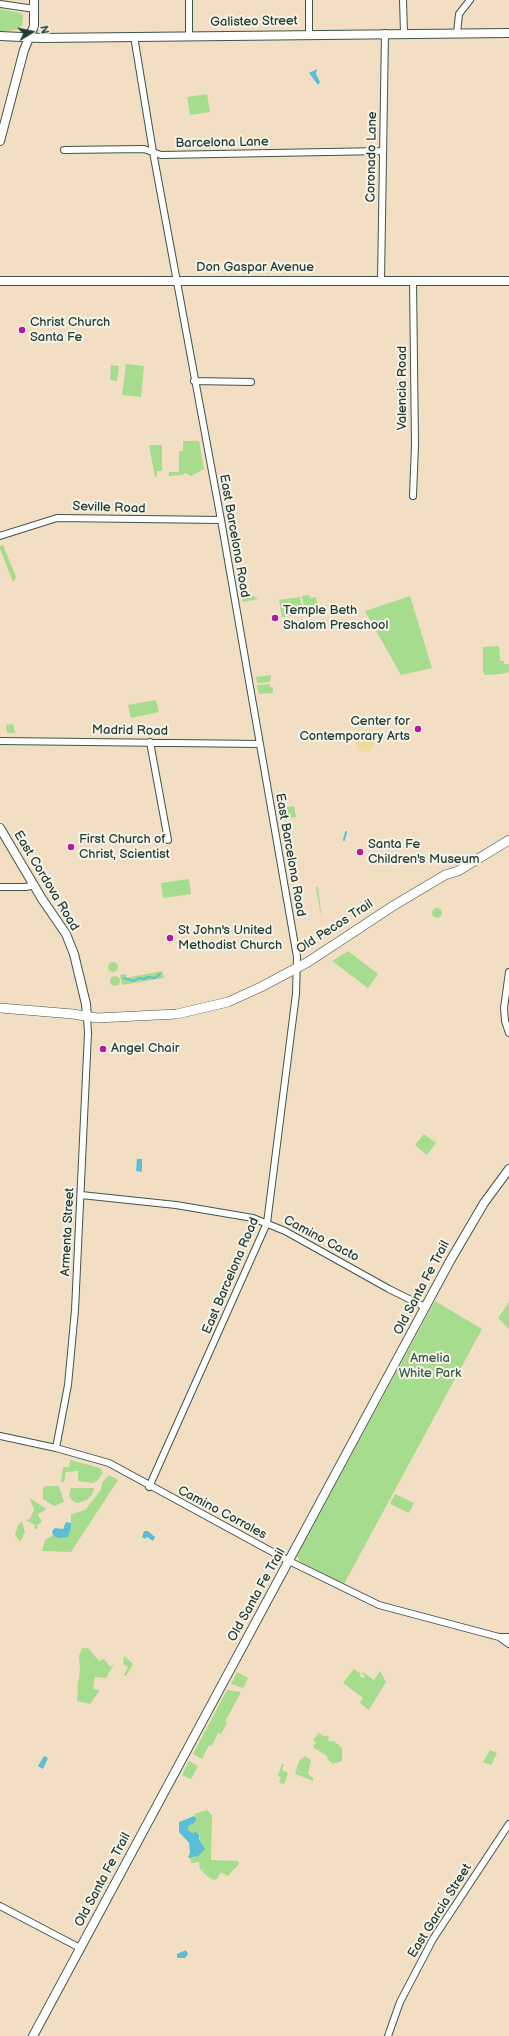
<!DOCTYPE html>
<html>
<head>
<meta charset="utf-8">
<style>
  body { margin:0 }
  #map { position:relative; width:509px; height:2036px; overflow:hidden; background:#f2dfc3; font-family:"Balsamiq Sans",sans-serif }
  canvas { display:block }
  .north { position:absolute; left:12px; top:12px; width:40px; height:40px; -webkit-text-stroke:3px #f7f3e8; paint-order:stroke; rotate:80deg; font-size:11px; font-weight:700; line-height:16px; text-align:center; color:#1f3d34 }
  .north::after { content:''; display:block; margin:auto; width:14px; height:18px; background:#1f3d34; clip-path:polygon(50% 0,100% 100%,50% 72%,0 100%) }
</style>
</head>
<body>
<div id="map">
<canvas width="509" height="2036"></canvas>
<div class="north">N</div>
</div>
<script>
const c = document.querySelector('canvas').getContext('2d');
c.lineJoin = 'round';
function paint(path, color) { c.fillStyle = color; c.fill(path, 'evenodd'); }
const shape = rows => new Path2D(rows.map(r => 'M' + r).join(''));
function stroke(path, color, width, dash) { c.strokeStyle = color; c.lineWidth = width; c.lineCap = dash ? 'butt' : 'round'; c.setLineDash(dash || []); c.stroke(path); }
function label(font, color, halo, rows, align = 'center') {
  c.font = font + ' "Balsamiq Sans",sans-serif'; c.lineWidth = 4; c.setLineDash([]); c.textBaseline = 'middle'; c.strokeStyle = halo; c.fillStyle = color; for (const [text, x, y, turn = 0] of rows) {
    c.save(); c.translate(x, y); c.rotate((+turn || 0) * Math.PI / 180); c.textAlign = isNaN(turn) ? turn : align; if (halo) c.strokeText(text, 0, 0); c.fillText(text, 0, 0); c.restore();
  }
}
const green = shape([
  [0,9,21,13,23,16,22,25,19,29,0,32],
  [207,94,210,112,190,115,187,97],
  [126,364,144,366,141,397,122,395],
  [111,365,119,366,117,381,110,380],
  [183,441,199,441,204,469,191,476,186,473,182,475,169,476,169,472,179,472,179,451,183,451],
  [149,445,162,445,162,471,157,471,157,477,155,477],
  [3,545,16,577,13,582,0,549,0,546],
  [248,593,258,599,243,602,241,594],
  [309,595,310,598,316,597,318,611,305,613,302,596],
  [410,596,432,668,401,675,365,611],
  [300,597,303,614,282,617,279,600],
  [499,646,500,661,504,661,504,664,509,664,509,672,502,674,485,675,483,672,483,647],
  [271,675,270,682,257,683,256,677],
  [270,684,270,687,273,687,273,693,259,694,257,685],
  [156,700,159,712,131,718,128,705],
  [13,724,15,733,7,733,6,725],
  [294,806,296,817,282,819,280,808],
  [189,879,191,894,163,898,161,883],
  [316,887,318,887,322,921,316,888],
  '432 913a5 5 0 1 1 10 0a5 5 0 1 1-10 0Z',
  [348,951,378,974,368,988,332,961],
  '108 967a5 5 0 1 1 10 0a5 5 0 1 1-10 0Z',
  [162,971,164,978,122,985,120,975,126,974,126,978],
  '110 981a5 5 0 1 1 10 0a5 5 0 1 1-10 0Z',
  [424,1134,436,1143,427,1155,415,1145],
  [435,1301,482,1329,344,1584,300,1562,297,1556],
  [509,1302,509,1329,498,1318],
  [70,1460,100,1468,103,1473,98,1480,93,1483,78,1481,78,1471,66,1472,64,1482,61,1482,63,1467,69,1467],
  [109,1475,118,1480,71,1552,42,1551,45,1540,53,1535,58,1538,71,1527,71,1514,85,1510,100,1491,103,1481],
  [46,1486,59,1486,64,1502,54,1506,43,1499,43,1488],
  [71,1488,94,1488,92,1495,87,1500,78,1503,74,1502,69,1496],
  [395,1494,414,1503,409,1513,390,1504],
  [29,1498,47,1509,38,1514,42,1522,37,1525,38,1528,34,1530,35,1525,26,1520,30,1519,34,1509],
  [22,1521,25,1532,20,1542,15,1535,18,1525],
  [82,1648,88,1648,99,1661,104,1659,110,1667,114,1664,106,1678,95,1677,93,1689,100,1690,90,1704,77,1701,78,1689,77,1689,80,1670,79,1656],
  [124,1656,133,1664,126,1676,124,1675,128,1667,123,1664],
  [354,1669,361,1674,360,1676,363,1678,365,1676,362,1673,363,1672,374,1680,380,1671,386,1682,369,1710,360,1703,363,1698,343,1683],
  [237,1672,248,1678,243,1688,231,1684],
  [227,1690,241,1692,225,1722,227,1723,221,1734,218,1733,212,1746,209,1745,202,1759,193,1754],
  [319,1733,325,1737,326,1735,329,1737,328,1740,332,1742,333,1740,342,1748,342,1761,333,1764,327,1759,328,1757,313,1747,316,1742,313,1740],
  [490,1750,497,1753,491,1765,483,1762],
  [305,1756,311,1760,308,1774,313,1778,313,1781,295,1774,299,1761],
  [189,1761,198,1766,191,1779,182,1775],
  [282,1764,284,1764,282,1770,288,1773,284,1784,279,1783,281,1777,278,1776],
  [207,1810,212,1815,211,1860,238,1861,239,1864,228,1876,221,1872,217,1879,214,1880,208,1877,200,1869,199,1862,191,1863,190,1858,196,1857,201,1844,199,1835,192,1833,188,1830,189,1825,197,1819,194,1814]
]);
const sand = shape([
  '356 743a9 9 0 1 1 18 0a9 9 0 1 1-18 0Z'
]);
const water = shape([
  [317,69,316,74,320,82,318,85,309,73],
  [137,1159,142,1159,142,1172,136,1171],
  [66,1522,71,1523,71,1527,68,1537,58,1538,53,1535,52,1531,55,1528,63,1529],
  [144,1531,148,1531,155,1537,153,1541,147,1537,145,1539,142,1537],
  [44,1756,48,1758,43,1769,38,1766],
  [194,1816,197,1819,193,1824,189,1825,188,1830,192,1833,196,1832,199,1835,199,1839,205,1849,198,1856,190,1858,188,1858,190,1853,189,1843,179,1832,179,1822],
  [186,1950,188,1954,185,1958,177,1958,177,1954]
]);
const stream = shape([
  [344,840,346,832],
  [124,978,134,981,139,978,144,979,148,977,155,978,160,974]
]);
const minor = shape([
  [309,0,309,34],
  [403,0,404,33],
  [0,4,35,9],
  [457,33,459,14,470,0],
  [189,35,189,0],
  [134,36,153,152,221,520,297,957,296,994,267,1223,149,1487],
  [64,150,144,149,161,155,383,151],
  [381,281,385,33],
  [194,381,251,382],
  [413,496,415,445,413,280],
  [0,536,57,518,221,520],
  [0,741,260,744],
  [150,742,168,840],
  [0,887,26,887,34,885],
  [509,972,504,1008,505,1021,509,1033],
  [81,1195,176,1205,253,1218,285,1231,389,1289,425,1307],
  [0,1436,56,1448,109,1463,289,1561,379,1605,499,1637,509,1637],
  [56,1448,68,1385,75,1310,88,1033,87,1017],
  [499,1637,509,1644],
  [0,1906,80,1948],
  [388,2036,400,2002,433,1939,509,1824]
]);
const tertiary = shape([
  [0,36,42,38,509,33],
  [0,141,24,50,34,26,34,0],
  [0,281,509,281],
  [0,828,42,899,66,934,74,954,86,1004,87,1017],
  [33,2036,450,1261,484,1203,509,1169]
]);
const secondary = shape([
  [0,1008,73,1014,97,1018,177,1014,228,1002,261,987,308,962,393,906,445,875,458,871,509,840]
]);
const markers = [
  [22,330,4,"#b5179e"],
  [275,618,4,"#b5179e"],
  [418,729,4,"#b5179e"],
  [71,847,4,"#b5179e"],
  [360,852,4,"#b5179e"],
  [170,938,4,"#b5179e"],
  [103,1049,4,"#b5179e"]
];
const streetNames = [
  ["Galisteo Street",254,22,-1],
  ["Barcelona Lane",222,143,-1],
  ["Coronado Lane",372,157,-89],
  ["Don Gaspar Avenue",255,268],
  ["Valencia Road",403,388,-90],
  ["Seville Road",109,508,2],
  ["East Barcelona Road",234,536,80],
  ["Madrid Road",130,731,1],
  ["East Barcelona Road",290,855,80],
  ["East Cordova Road",46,881,59],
  ["Old Pecos Trail",335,927,-33],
  ["Armenta Street",68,1232,-87],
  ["Camino Cacto",321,1239,28],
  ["East Barcelona Road",231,1276,-67],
  ["Old Santa Fe Trail",422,1288,-62],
  ["Camino Corrales",222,1513,28],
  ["Old Santa Fe Trail",257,1595,-61],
  ["Old Santa Fe Trail",103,1880,-62],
  ["East Garcia Street",440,1911,-58]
];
const poiNames = [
  ["Christ Church",30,323],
  ["Santa Fe",30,338],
  ["Temple Beth",283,611],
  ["Shalom Preschool",283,626],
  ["Center for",410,722,"right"],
  ["Contemporary Arts",410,737,"right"],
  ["First Church of",79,840],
  ["Christ, Scientist",79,855],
  ["Santa Fe",368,845],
  ["Children's Museum",368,860],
  ["St John's United",178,931],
  ["Methodist Church",178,946],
  ["Angel Chair",111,1049]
];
const parkNames = [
  ["Amelia",430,1359],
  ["White Park",430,1374]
];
paint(green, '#a6dc8d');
paint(sand, '#eeda9e');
paint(water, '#5bbed9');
stroke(stream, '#5bbed9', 2);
stroke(minor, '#3f5549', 8);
stroke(tertiary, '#3f5549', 10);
stroke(secondary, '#3f5549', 10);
stroke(minor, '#fff', 6);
stroke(tertiary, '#fff', 8);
stroke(secondary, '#fff', 9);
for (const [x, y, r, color] of markers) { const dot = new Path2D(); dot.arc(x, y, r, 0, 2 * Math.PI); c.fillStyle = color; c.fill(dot); stroke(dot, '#f7f3e8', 1.5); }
label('13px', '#1f3d34', '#f7f3e8', streetNames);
label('13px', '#1f3d34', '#f7f3e8', poiNames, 'left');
label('13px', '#3a5d46', '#f7f3e8', parkNames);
</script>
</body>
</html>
